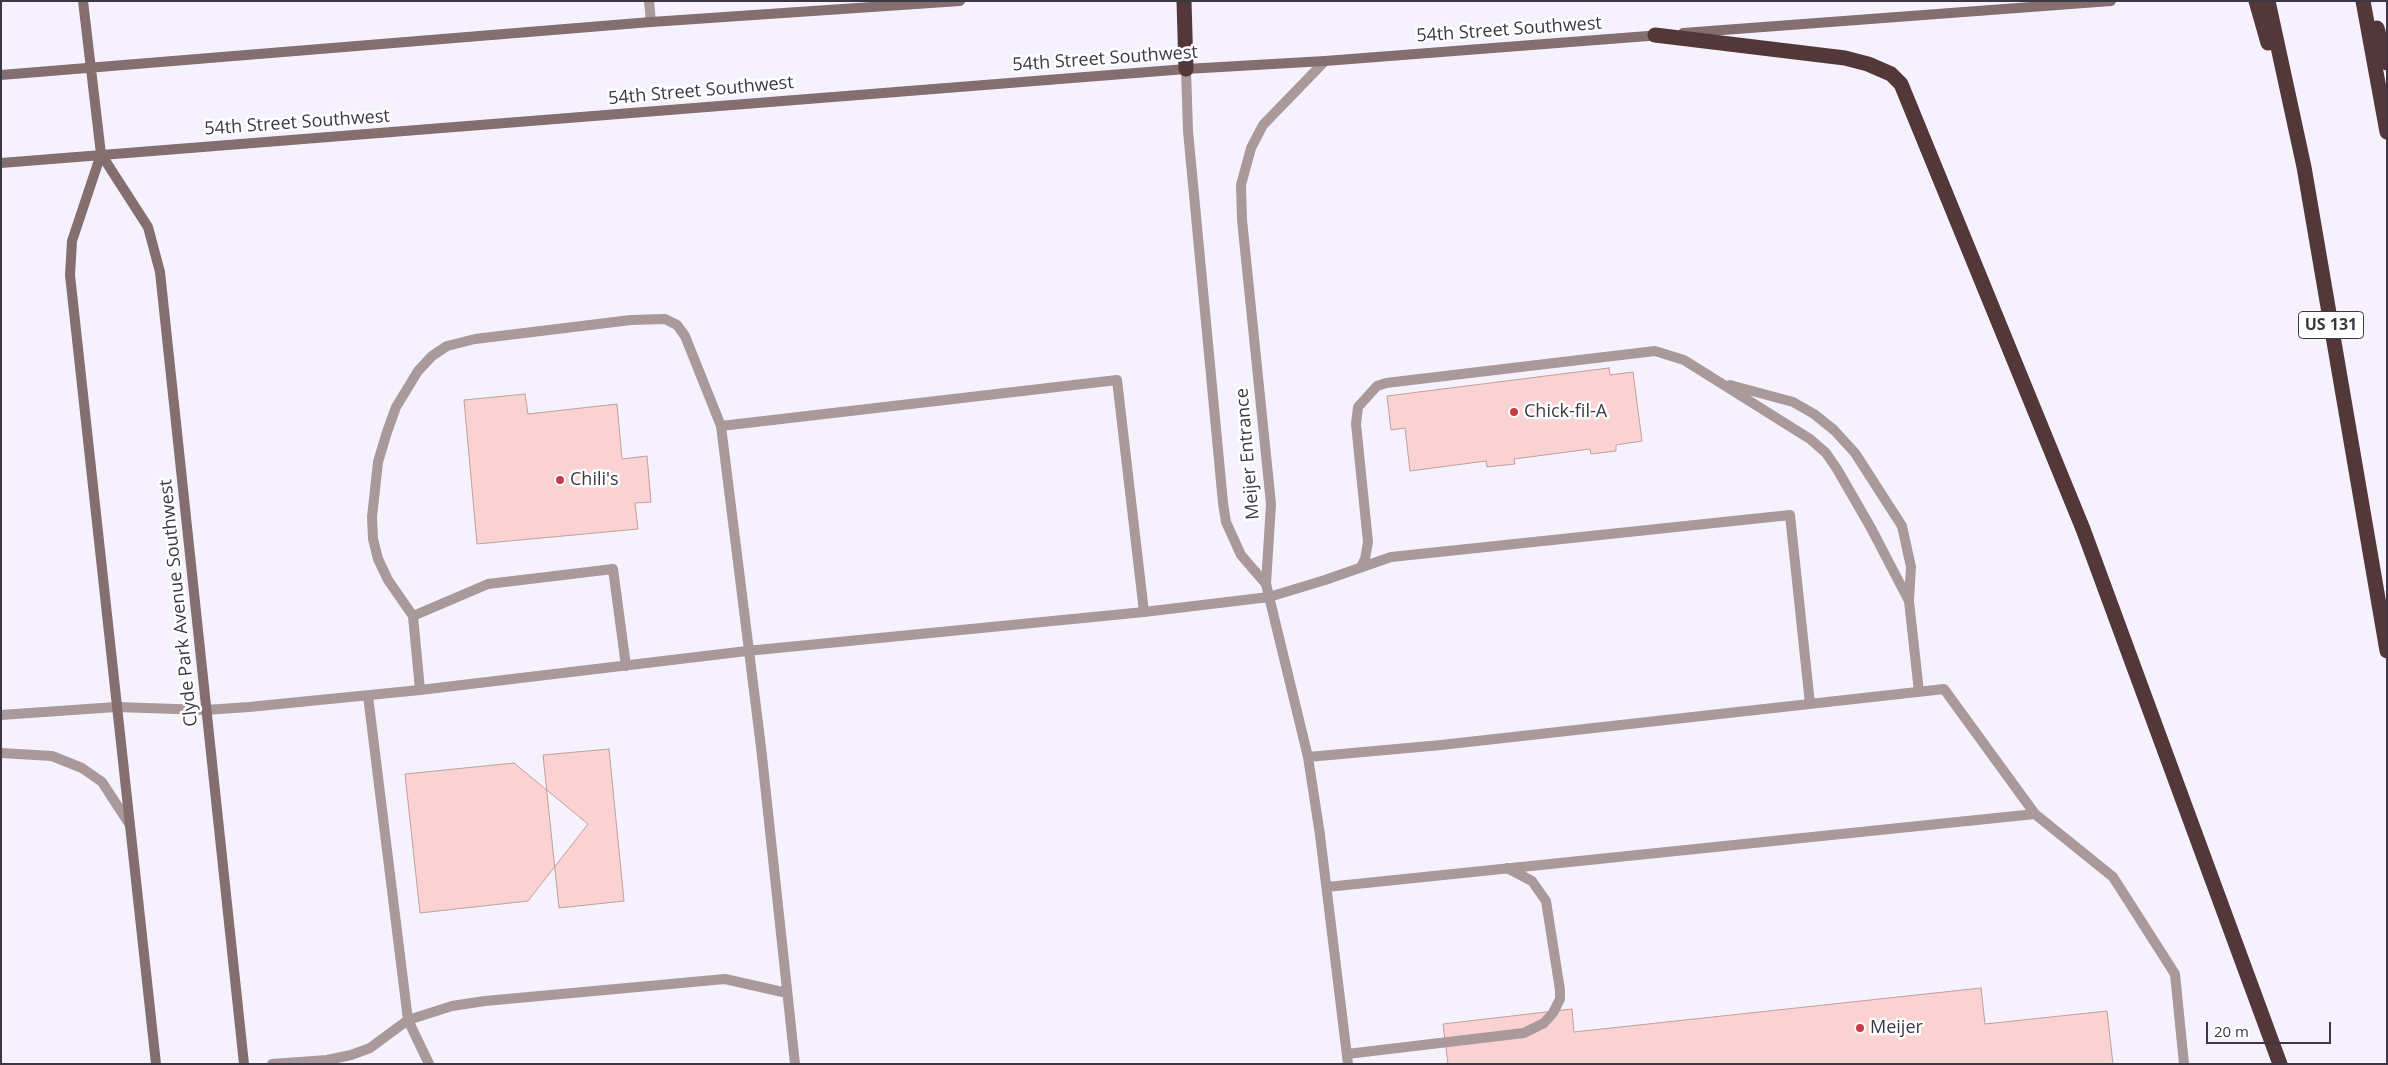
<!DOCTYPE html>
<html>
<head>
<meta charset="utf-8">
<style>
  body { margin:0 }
  #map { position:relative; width:2388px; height:1065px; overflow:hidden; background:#f5f2fe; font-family:"Open Sans",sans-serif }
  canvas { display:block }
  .frame { position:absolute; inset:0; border:2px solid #3b3844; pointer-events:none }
  .scale { position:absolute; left:2206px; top:1022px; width:125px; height:22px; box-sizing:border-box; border:2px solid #3b3844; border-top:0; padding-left:6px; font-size:15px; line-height:18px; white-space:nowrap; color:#3b3844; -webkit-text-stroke:4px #fff; paint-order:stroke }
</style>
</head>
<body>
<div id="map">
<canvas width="2388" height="1065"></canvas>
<div class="frame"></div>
<div class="scale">20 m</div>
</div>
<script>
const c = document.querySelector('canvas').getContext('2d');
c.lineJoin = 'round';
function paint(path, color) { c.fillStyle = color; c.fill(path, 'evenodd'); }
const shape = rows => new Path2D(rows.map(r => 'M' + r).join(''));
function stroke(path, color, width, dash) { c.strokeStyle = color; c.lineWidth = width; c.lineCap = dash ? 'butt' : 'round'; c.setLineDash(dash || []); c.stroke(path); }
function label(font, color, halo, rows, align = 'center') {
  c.font = font + ' "Open Sans",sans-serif'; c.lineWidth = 5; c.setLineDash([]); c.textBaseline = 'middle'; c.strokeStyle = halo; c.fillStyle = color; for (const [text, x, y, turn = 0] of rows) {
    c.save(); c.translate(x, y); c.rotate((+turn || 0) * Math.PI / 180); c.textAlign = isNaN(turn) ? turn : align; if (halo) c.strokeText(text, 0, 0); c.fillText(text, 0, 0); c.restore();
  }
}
const building = shape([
  [1609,368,1610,375,1633,372,1642,441,1616,445,1616,451,1591,454,1590,449,1514,459,1515,464,1487,467,1486,461,1410,471,1405,428,1391,430,1387,396,1609,368],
  [525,394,528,414,617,404,622,459,647,456,651,502,635,503,638,529,477,544,464,400,525,394],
  [609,749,624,901,559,908,543,755,609,749],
  [514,763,588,824,528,901,420,913,405,774,514,763],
  [1981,988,1985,1024,2107,1011,2113,1064,1448,1064,1443,1024,1572,1009,1574,1032,1981,988]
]);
const lane = shape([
  [649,1,651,22],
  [1325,61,1263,125,1251,148,1241,185,1242,220,1271,504,1266,584,1308,757,1320,835,1348,1064],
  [1186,69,1188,131,1223,503,1226,522,1241,555,1266,584],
  [1730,385,1793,402,1814,414,1834,430,1855,453,1902,526,1911,567,1909,600],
  [721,426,1117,380,1144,612],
  [1361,567,1365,559,1368,542,1356,424,1358,407,1377,386,1386,383,1655,351,1684,360,1810,439,1826,453,1837,469,1871,528,1909,601,1919,692],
  [413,616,488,584,613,569,626,666],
  [420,690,413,616,388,580,378,559,373,539,372,517,378,462,387,432,396,407,418,371,432,356,447,346,475,339,631,320,665,319,677,325,685,336,721,426,761,747,795,1064],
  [368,696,408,1020,429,1064],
  [1,715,116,707,206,710,249,707,420,690,747,651,1144,612,1269,597,1325,580,1391,557,1790,515,1810,704],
  [1,753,52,756,82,768,102,782,130,825],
  [1308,757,1441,745,1944,689,2035,814,2113,877,2175,974,2184,1064],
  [1327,887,2035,814],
  [1347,1054,1524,1033,1544,1023,1553,1013,1560,999,1560,990,1546,901,1532,881,1507,868],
  [272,1064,327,1060,351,1055,370,1048,408,1020,452,1006,485,1001,725,979,787,993]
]);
const secondary = shape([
  [83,1,101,154,148,227,160,272,244,1064],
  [1683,33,2111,1],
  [1,75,651,22,960,1],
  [101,154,72,241,70,275,156,1064],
  [1,163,1186,69,1325,61,1661,35]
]);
const highway = shape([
  [1184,1,1186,69],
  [2256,1,2268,43],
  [2268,1,2304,167,2387,651],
  [2363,1,2387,132],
  [2377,28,2387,63],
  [1655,35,1845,58,1868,64,1891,74,1901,84,2083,529,2280,1064]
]);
const markers = [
  [1514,412,5,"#ca3a46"],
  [560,480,5,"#ca3a46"],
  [1860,1028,5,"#ca3a46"]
];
const shields = [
  [2331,325,65]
];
const shieldNames = [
  ["US 131",2331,325]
];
const streetNames = [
  ["54th Street Southwest",1509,30,-4],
  ["54th Street Southwest",1105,59,-4],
  ["54th Street Southwest",701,91,-5],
  ["54th Street Southwest",297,123,-4],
  ["Meijer Entrance",1248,454,-95],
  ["Clyde Park Avenue Southwest",179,603,-96]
];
const poiNames = [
  ["Chick-fil-A",1524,412],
  ["Chili's",570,480],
  ["Meijer",1870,1028]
];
paint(building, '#f9d2d1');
stroke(building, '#c09e9c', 1);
stroke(lane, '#a9999a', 10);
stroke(secondary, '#846e6f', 10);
stroke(highway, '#533739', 15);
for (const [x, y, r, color] of markers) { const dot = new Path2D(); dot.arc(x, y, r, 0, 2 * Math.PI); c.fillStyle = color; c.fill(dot); stroke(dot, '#fff', 2); }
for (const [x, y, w] of shields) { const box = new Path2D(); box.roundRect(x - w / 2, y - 13.5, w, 27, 4); c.fillStyle = '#fff'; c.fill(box); stroke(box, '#3b3844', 1); }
label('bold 16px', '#3b3844', null, shieldNames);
label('18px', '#3b3844', '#fff', streetNames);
label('18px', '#3b3844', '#fff', poiNames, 'left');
</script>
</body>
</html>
